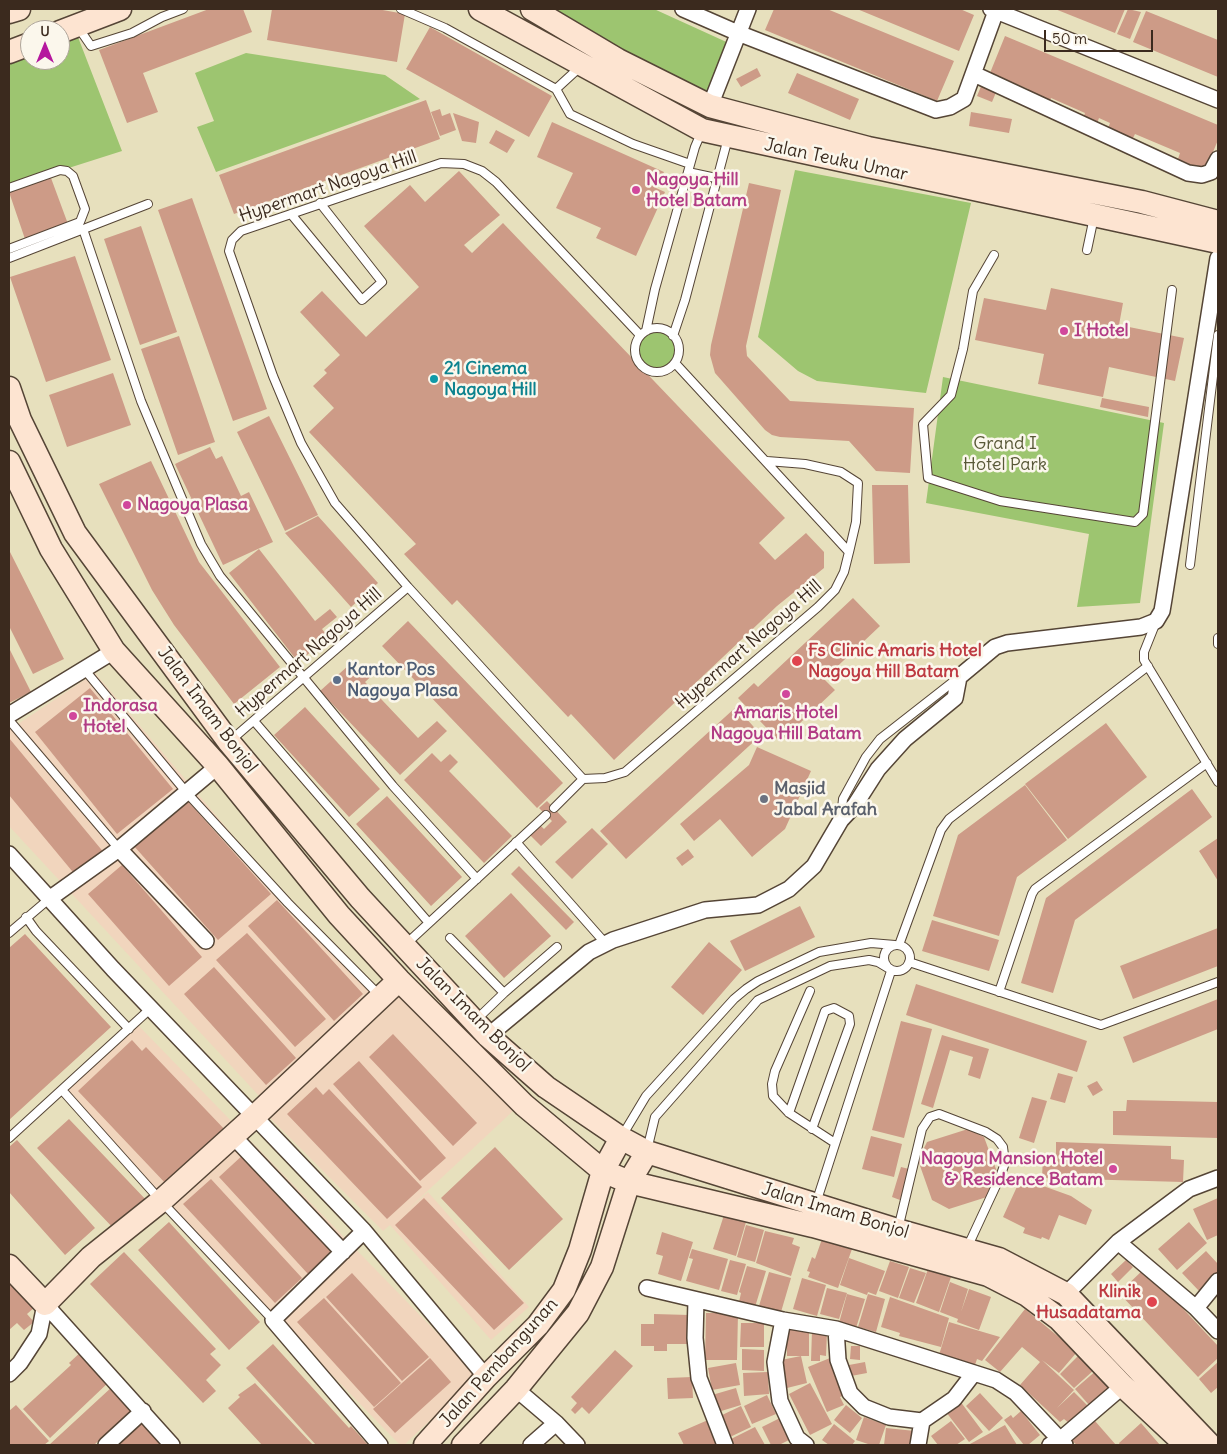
<!DOCTYPE html>
<html>
<head>
<meta charset="utf-8">
<style>
  body { margin:0 }
  #map { position:relative; width:1227px; height:1454px; overflow:hidden; background:#e7e0bd; font-family:Delius,sans-serif }
  canvas { display:block }
  .frame { position:absolute; inset:0; border:10px solid #3b2a1e; pointer-events:none }
  .north { position:absolute; left:20px; top:20px; width:50px; height:50px; box-sizing:border-box; background:#fbf7ec; border:1px solid #aea59a; border-radius:50%; rotate:0deg; font-size:14px; font-weight:700; line-height:20px; text-align:center; color:#3b2a1e }
  .north::after { content:''; display:block; margin:auto; width:18px; height:22px; background:#b5179e; clip-path:polygon(50% 0,100% 100%,50% 72%,0 100%) }
  .scale { position:absolute; left:1044px; top:30px; width:109px; height:22px; box-sizing:border-box; border:2px solid #3b2a1e; border-top:0; padding-left:6px; font-size:15px; line-height:18px; white-space:nowrap; color:#3b2a1e; -webkit-text-stroke:4px #fbf7ec; paint-order:stroke }
</style>
</head>
<body>
<div id="map">
<canvas width="1227" height="1454"></canvas>
<div class="frame"></div>
<div class="north">U</div>
<div class="scale">50 m</div>
</div>
<script>
const c = document.querySelector('canvas').getContext('2d');
c.lineJoin = 'round';
function paint(path, color) { c.fillStyle = color; c.fill(path, 'evenodd'); }
const shape = rows => new Path2D(rows.map(r => 'M' + r).join(''));
function stroke(path, color, width, dash) { c.strokeStyle = color; c.lineWidth = width; c.lineCap = dash ? 'butt' : 'round'; c.setLineDash(dash || []); c.stroke(path); }
function label(font, color, halo, rows, align = 'center') {
  c.font = font + ' Delius,sans-serif'; c.lineWidth = 5; c.setLineDash([]); c.textBaseline = 'middle'; c.strokeStyle = halo; c.fillStyle = color; for (const [text, x, y, turn = 0] of rows) {
    c.save(); c.translate(x, y); c.rotate((+turn || 0) * Math.PI / 180); c.textAlign = isNaN(turn) ? turn : align; if (halo) c.strokeText(text, 0, 0); c.fillText(text, 0, 0); c.restore();
  }
}
const built = shape([
  [95,673,236,839,373,994,260,1097,9,826,9,730],
  [395,991,513,1111,404,1213,428,1192,529,1307,491,1340,390,1225,383,1231,266,1114],
  [136,1023,478,1375,404,1445,400,1445,61,1096]
]);
const green = shape([
  [541,9,654,9,733,45,710,106],
  [71,19,122,151,9,187,9,41,30,34,30,60,60,60,60,30,40,30],
  [246,53,385,75,420,99,216,172,197,127,214,121,195,73],
  [795,170,971,203,926,393,817,381,798,371,758,337],
  '636 350a21 21 0 1 1 42 0a21 21 0 1 1-42 0Z',
  [943,377,1164,423,1140,603,1077,607,1089,534,926,503]
]);
const building = shape([
  [209,9,243,9,252,32,143,73,158,112,127,123,99,50],
  [272,9,377,9,405,14,397,62,267,40],
  [774,9,827,9,954,61,937,101,765,30],
  [857,9,960,9,974,15,959,51],
  [1055,9,1125,9,1115,33],
  [1128,9,1141,12,1130,39,1117,34],
  [1146,11,1218,40,1218,77,1133,42],
  [430,27,552,96,529,137,406,69],
  [1005,36,1218,125,1218,140,1205,171,1178,159,1180,153,1135,134,1130,144,1106,134,1110,123,1099,118,1096,126,1082,121,1085,113,1051,98,1049,103,1026,94,1028,89,990,73],
  [757,68,761,76,741,87,736,79],
  [797,73,859,99,850,120,788,93],
  [982,84,997,90,992,102,977,96],
  [426,100,440,139,234,214,219,175],
  [440,109,442,116,450,113,456,130,440,136,431,112],
  [971,112,1012,119,1009,133,969,126],
  [453,113,479,122,476,143,462,141],
  [552,122,664,172,656,188,665,192,636,256,596,238,601,228,556,208,573,173,537,157],
  [496,130,515,140,507,153,489,143],
  [459,171,500,215,464,245,472,253,503,223,785,518,759,543,775,560,806,533,824,552,824,568,777,606,614,760,571,714,568,717,457,600,452,605,404,554,416,544,309,432,334,408,313,386,327,373,324,370,340,355,300,312,322,291,366,337,419,287,364,226,410,185,425,202],
  [51,178,68,224,25,239,9,192],
  [749,183,781,190,746,346,747,356,790,401,914,408,910,473,876,471,849,441,780,437,772,435,765,430,715,373,710,355,711,345],
  [192,198,267,409,233,421,158,210],
  [141,226,177,332,140,345,104,239],
  [75,256,111,360,46,382,10,277],
  [1051,288,1123,303,1119,325,1184,338,1175,381,1109,367,1103,397,1038,384,1044,354,975,340,984,298,1046,310],
  [179,336,215,442,178,455,141,349],
  [113,373,131,425,67,447,49,395],
  [1102,398,1149,407,1148,417,1100,407],
  [269,416,318,515,285,531,237,432],
  [210,447,216,459,222,456,241,496,249,492,273,542,223,565,175,464],
  [151,461,199,562,280,667,234,704,174,625,152,590,99,484],
  [872,485,908,485,910,563,874,564],
  [318,516,378,583,351,607,285,533],
  [259,549,315,621,330,609,337,617,322,629,329,638,298,662,229,573],
  [9,550,64,659,33,674,9,626],
  [853,598,880,626,824,679,835,690,780,742,738,698,754,683,758,687],
  [408,621,563,783,537,808,382,646],
  [9,648,31,692,9,703],
  [370,663,377,671,365,682,418,738,437,721,447,731,400,775,320,691,349,665,358,674],
  [90,688,173,789,117,834,35,732],
  [305,707,380,789,349,817,274,735],
  [736,707,761,735,626,859,600,831],
  [1106,723,1147,777,1068,839,1025,784],
  [9,738,105,854,77,877,9,795],
  [757,747,811,771,785,829,752,857,720,819,694,841,680,824,749,765],
  [432,753,441,762,450,754,458,762,449,771,512,836,484,863,404,780],
  [1025,785,1067,840,1017,877,999,936,933,916,958,835],
  [1192,789,1212,817,1075,920,1053,993,1021,983,1046,898],
  [387,796,462,877,431,906,356,824],
  [185,798,271,894,218,940,133,845],
  [547,801,567,822,541,846,529,834,539,824,544,829,552,821,539,808],
  [592,828,608,844,572,879,555,862],
  [1218,838,1218,881,1199,851],
  [688,849,694,857,682,866,676,858],
  [122,865,202,957,169,986,88,894],
  [519,866,574,922,566,930,511,874],
  [511,893,551,936,504,978,465,936],
  [277,900,363,994,334,1021,248,926],
  [800,906,815,937,745,971,730,941],
  [932,920,999,940,989,971,922,951],
  [1218,928,1218,966,1133,999,1120,966],
  [247,933,326,1019,295,1047,216,960],
  [25,934,111,1027,9,1120,9,948],
  [709,942,742,970,703,1015,671,987],
  [214,967,296,1058,266,1085,184,994],
  [916,984,1087,1041,1077,1072,906,1015],
  [1218,999,1218,1029,1133,1063,1123,1037],
  [901,1021,932,1029,904,1138,872,1130],
  [393,1034,477,1123,453,1146,369,1057],
  [942,1035,989,1049,980,1079,968,1075,973,1057,950,1050,933,1108,921,1104],
  [132,1040,142,1051,146,1047,227,1132,168,1186,78,1091],
  [359,1061,446,1158,420,1181,333,1084],
  [1058,1073,1073,1077,1065,1103,1050,1099],
  [1097,1081,1103,1090,1093,1096,1087,1086],
  [316,1087,323,1095,329,1089,422,1187,387,1219,287,1114],
  [1032,1097,1047,1101,1034,1143,1019,1138],
  [1127,1100,1218,1102,1218,1138,1113,1135,1113,1111,1126,1111],
  [69,1119,148,1202,116,1231,37,1148],
  [968,1129,984,1137,991,1156,995,1157,993,1161,999,1177,990,1196,949,1209,932,1200,918,1160,927,1142],
  [871,1136,902,1144,894,1177,862,1169],
  [17,1140,95,1228,65,1255,9,1192,9,1147],
  [1056,1142,1171,1146,1171,1159,1184,1160,1183,1182,1042,1178,1043,1156,1056,1156],
  [495,1147,563,1219,509,1270,441,1198],
  [245,1153,334,1250,308,1274,219,1177],
  [901,1167,909,1169,900,1200,892,1197],
  [1021,1178,1071,1196,1092,1210,1086,1225,1059,1215,1049,1240,1042,1237,1041,1239,1023,1233,1025,1228,1003,1217],
  [211,1179,302,1278,275,1303,183,1204],
  [424,1198,524,1303,494,1330,395,1225],
  [1218,1198,1218,1235,1207,1240,1193,1209],
  [724,1215,746,1222,736,1256,713,1249],
  [169,1222,260,1322,229,1350,138,1250],
  [1189,1222,1207,1243,1177,1270,1158,1249],
  [746,1225,764,1230,755,1262,737,1257],
  [765,1231,794,1238,792,1244,800,1247,791,1276,756,1263],
  [662,1232,693,1242,681,1281,658,1274,663,1256,656,1254],
  [822,1239,852,1249,838,1288,808,1277,810,1272,807,1271,812,1257,815,1259],
  [692,1249,728,1259,719,1290,686,1281,693,1259,689,1258],
  [1206,1251,1218,1264,1218,1275,1200,1292,1182,1273],
  [124,1252,216,1349,210,1354,221,1365,206,1380,216,1391,203,1403,90,1284],
  [849,1258,885,1271,876,1295,868,1292,867,1295,840,1285],
  [730,1260,746,1264,737,1295,721,1291],
  [1126,1260,1133,1267,1118,1282,1111,1274],
  [890,1261,909,1267,898,1298,879,1291],
  [747,1266,766,1271,755,1307,739,1302,741,1293,739,1292],
  [910,1268,926,1273,914,1303,899,1298],
  [1145,1268,1218,1346,1218,1358,1198,1377,1119,1293],
  [928,1269,951,1277,939,1312,916,1303],
  [769,1272,791,1278,781,1312,759,1306],
  [352,1273,429,1357,402,1381,326,1297],
  [9,1276,36,1306,27,1314,34,1322,24,1330,17,1323,9,1330],
  [802,1278,826,1285,817,1316,793,1309],
  [950,1282,968,1289,961,1312,969,1289,991,1297,979,1330,957,1322,958,1319,940,1312],
  [827,1288,847,1293,839,1319,820,1314],
  [847,1294,865,1299,856,1328,839,1323],
  [868,1294,885,1299,876,1332,858,1327],
  [890,1297,949,1318,941,1347,899,1336,900,1333,881,1327],
  [324,1298,401,1383,374,1407,297,1322],
  [1025,1309,1077,1352,1059,1373,1042,1360,1074,1390,1057,1408,1074,1392,1088,1406,1070,1424,1064,1419,1060,1422,1020,1385,1040,1362,1022,1347,1000,1372,985,1360],
  [706,1313,738,1313,737,1360,705,1360],
  [654,1314,689,1315,688,1344,667,1344,667,1351,654,1351,654,1346,641,1346,641,1324,654,1324],
  [949,1322,1000,1337,982,1361,977,1359,975,1365,939,1355],
  [741,1323,764,1323,764,1347,740,1347],
  [787,1326,809,1326,809,1356,787,1356],
  [812,1331,827,1332,826,1356,820,1355,820,1361,811,1361],
  [273,1344,349,1428,351,1426,368,1445,316,1445,246,1368],
  [851,1346,860,1346,860,1360,850,1359],
  [742,1349,764,1350,764,1371,742,1370],
  [83,1350,111,1380,50,1438,23,1409,71,1365,69,1363],
  [615,1350,633,1366,589,1414,582,1407,575,1414,571,1410,577,1403,571,1397],
  [1079,1355,1094,1370,1074,1388,1060,1374],
  [801,1356,807,1383,787,1388,781,1360],
  [430,1358,451,1382,395,1433,373,1409],
  [830,1358,845,1395,840,1397,844,1405,827,1412,808,1367],
  [865,1362,867,1373,851,1376,849,1365],
  [1218,1362,1218,1387,1211,1393,1199,1379],
  [736,1363,740,1385,712,1390,708,1368],
  [1098,1369,1112,1385,1089,1405,1075,1389],
  [768,1372,769,1394,744,1396,743,1373],
  [692,1377,693,1398,668,1399,667,1378],
  [255,1383,313,1445,262,1445,228,1408,240,1397,238,1395],
  [810,1383,832,1424,810,1435,789,1394],
  [113,1386,134,1408,94,1445,49,1445],
  [736,1388,741,1405,718,1412,712,1395],
  [980,1393,1003,1418,989,1431,966,1406],
  [767,1395,776,1414,752,1424,744,1406],
  [960,1401,983,1432,969,1442,946,1412],
  [16,1405,49,1441,44,1445,9,1445,9,1411],
  [846,1405,862,1418,850,1433,834,1420],
  [741,1406,751,1427,730,1437,720,1416],
  [1021,1411,1040,1435,1028,1445,1024,1445,1004,1420,1011,1415,1013,1418],
  [144,1417,171,1445,114,1445],
  [782,1417,793,1438,779,1445,771,1445,762,1427],
  [864,1417,886,1425,879,1445,871,1445,856,1440],
  [708,1420,720,1445,684,1445,678,1433],
  [951,1421,965,1439,956,1445,938,1445,931,1436],
  [1095,1421,1116,1445,1077,1445,1072,1441],
  [1141,1423,1160,1445,1120,1445,1119,1443],
  [834,1424,855,1441,852,1445,829,1445,822,1440],
  [1005,1425,1017,1445,971,1445,970,1444],
  [755,1427,765,1445,732,1445,729,1440],
  [886,1428,915,1431,913,1445,884,1445]
]);
const lane = shape([
  [401,9,445,28,556,89,570,114,633,144,690,164],
  [78,27,91,46,132,33,162,17,183,9],
  [556,89,580,67],
  [688,172,716,178],
  [9,188,60,170,67,171,73,176,85,209,80,222,9,249],
  [291,214,362,300,382,282,320,203],
  [83,229,141,401,201,544,220,576,393,786,477,879],
  [1087,250,1094,217],
  [994,255,973,291,963,349,951,395,923,424,928,478,1000,501,1135,522,1143,514,1172,290],
  [9,258,148,204],
  '635 350a22 22 0 1 1 44 0a22 22 0 1 1-44 0Z',
  [646,331,655,289,695,147,701,133],
  [640,335,496,182,482,171,464,164,441,163,241,231,232,240,229,251,273,376,301,443,335,503,408,587,583,779,605,778,625,772,818,607,835,590,844,572,849,552,675,363],
  [673,336,685,300,728,138],
  [767,461,805,464,841,472,858,483,856,522,849,552],
  [1190,565,1218,335],
  [1156,622,1144,652,1144,660,1218,782],
  [1218,638,1218,644],
  [84,669,187,793,288,903,380,996],
  [9,720,119,849],
  [254,721,429,923],
  [230,741,408,587],
  [554,808,583,779],
  [841,818,843,799,866,757,880,739,958,678],
  [516,842,606,944],
  [26,917,36,931,129,1029],
  [9,933,49,899],
  [450,938,504,993],
  '884 958a13 13 0 1 1 26 0a13 13 0 1 1-26 0Z',
  [405,945,546,815],
  [899,945,941,830,949,819,1148,666],
  [909,962,1101,1025,1218,982],
  [810,991,775,1071,772,1084,773,1096,789,1113,835,1143],
  [999,992,1032,894,1035,889,1207,763],
  [476,1020,504,993,557,947],
  [62,1090,161,1201,273,1320],
  [789,1113,825,1011,834,1008,849,1016,850,1024,812,1129],
  [622,1136,646,1096,734,999,746,989,758,981,819,952,871,943,895,945],
  [9,1138,150,1009],
  [647,1150,655,1117,758,1000,830,966,869,960,878,962,888,968],
  [816,1203,891,971],
  [898,1229,922,1129,930,1117,939,1114,986,1132,997,1139,1003,1147,1005,1163,1000,1177,967,1248]
]);
const street = shape([
  [683,9,738,33,936,110,950,107,964,99,996,11],
  [991,9,1218,100],
  [974,74,1188,173,1202,175,1211,172,1218,159],
  [710,106,748,9],
  [9,715,114,651],
  [119,849,206,941],
  [9,854,113,969,364,1231,486,1377],
  [49,899,119,849,218,766],
  [488,1036,589,952,613,940,705,910,758,905,789,889,814,866,841,820,855,805,878,769,905,739,955,698,959,677,995,647,1007,643,1141,627,1156,621,1162,611,1164,599,1218,258],
  [233,1136,343,1252],
  [364,1231,273,1320,380,1445],
  [1118,1242,1196,1308,1218,1331],
  [647,1288,783,1320,836,1329,996,1380,1016,1393,1065,1445],
  [1066,1294,1118,1242,1189,1189,1218,1178],
  [696,1300,695,1338,699,1378,725,1445],
  [45,1304,172,1445],
  [1196,1308,1218,1281],
  [783,1320,775,1362,780,1401,797,1438,806,1445],
  [836,1329,838,1360,850,1393,864,1407,889,1417,922,1421,954,1399,974,1373],
  [9,1374,20,1363,39,1334,45,1304],
  [516,1389,556,1423,577,1445],
  [106,1445,143,1411],
  [531,1445,556,1423],
  [918,1445,922,1421],
  [1050,1445,1061,1439,1123,1386]
]);
const secondary = shape([
  [480,9,702,130,1218,242],
  [532,9,618,60,710,106,868,148,1142,202,1218,222],
  [9,12,19,9],
  [60,32,120,9],
  [9,52,30,44],
  [9,388,20,420,75,533,229,742,360,898,488,1036,546,1087,621,1138,647,1152,897,1230,999,1259,1066,1294,1210,1445],
  [9,462,51,549,114,651,218,766,339,915,399,980,524,1105,603,1171,629,1182,813,1226,988,1275,1027,1295,1059,1319,1123,1386,1186,1445],
  [9,1266,45,1304,91,1257,161,1201,254,1117,399,980],
  [425,1445,486,1377,538,1325,564,1290,580,1250,603,1171,621,1138],
  [463,1445,516,1389,578,1313,602,1267,629,1182,647,1152]
]);
const markers = [
  [636,190,5,"#d1479c"],
  [1064,331,5,"#d1479c"],
  [434,379,5,"#0f9aa8"],
  [127,505,5,"#d1479c"],
  [797,661,6,"#e0444e"],
  [337,680,5,"#5c6f8a"],
  [786,694,5,"#d1479c"],
  [73,716,5,"#d1479c"],
  [764,799,5,"#6b7280"],
  [1113,1169,5,"#d1479c"],
  [1152,1302,6,"#e0444e"]
];
const streetNames = [
  ["Jalan Teuku Umar",836,160,12],
  ["Hypermart Nagoya Hill",328,187,-19],
  ["Hypermart Nagoya Hill",749,645,-41],
  ["Hypermart Nagoya Hill",309,653,-41],
  ["Jalan Imam Bonjol",207,710,53],
  ["Jalan Imam Bonjol",473,1015,45],
  ["Jalan Imam Bonjol",835,1211,17],
  ["Jalan Pembangunan",499,1363,-48]
];
const hotelNames = [
  ["Nagoya Hill",646,180],
  ["Hotel Batam",646,201],
  ["I Hotel",1074,331],
  ["Nagoya Plasa",137,505],
  ["Indorasa",83,706],
  ["Hotel",83,727],
  ["Amaris Hotel",786,713,"center"],
  ["Nagoya Hill Batam",786,734,"center"],
  ["Nagoya Mansion Hotel",1103,1159,"right"],
  ["& Residence Batam",1103,1180,"right"]
];
const cultureNames = [
  ["21 Cinema",444,369],
  ["Nagoya Hill",444,390]
];
const parkNames = [
  ["Grand I",1005,444],
  ["Hotel Park",1005,465]
];
const healthNames = [
  ["Fs Clinic Amaris Hotel",808,651],
  ["Nagoya Hill Batam",808,672],
  ["Klinik",1141,1292,"right"],
  ["Husadatama",1141,1313,"right"]
];
const serviceNames = [
  ["Kantor Pos",347,670],
  ["Nagoya Plasa",347,691]
];
const worshipNames = [
  ["Masjid",774,789],
  ["Jabal Arafah",774,810]
];
paint(built, '#f1d5bd');
paint(green, '#9dc570');
paint(building, '#cd9b87');
stroke(lane, '#554536', 10);
stroke(street, '#554536', 18);
stroke(secondary, '#554536', 25);
stroke(lane, '#fff', 8);
stroke(street, '#fff', 15);
stroke(secondary, '#fde4d1', 22);
for (const [x, y, r, color] of markers) { const dot = new Path2D(); dot.arc(x, y, r, 0, 2 * Math.PI); c.fillStyle = color; c.fill(dot); stroke(dot, '#fbf7ec', 2); }
label('18px', '#3b2a1e', '#fbf7ec', streetNames);
label('bold 18px', '#b23c85', '#fbf7ec', hotelNames, 'left');
label('bold 18px', '#0d838f', '#fbf7ec', cultureNames, 'left');
label('18px', '#585837', '#fbf7ec', parkNames);
label('bold 18px', '#be3a42', '#fbf7ec', healthNames, 'left');
label('bold 18px', '#4e5e75', '#fbf7ec', serviceNames, 'left');
label('bold 18px', '#5b616d', '#fbf7ec', worshipNames, 'left');
</script>
</body>
</html>
